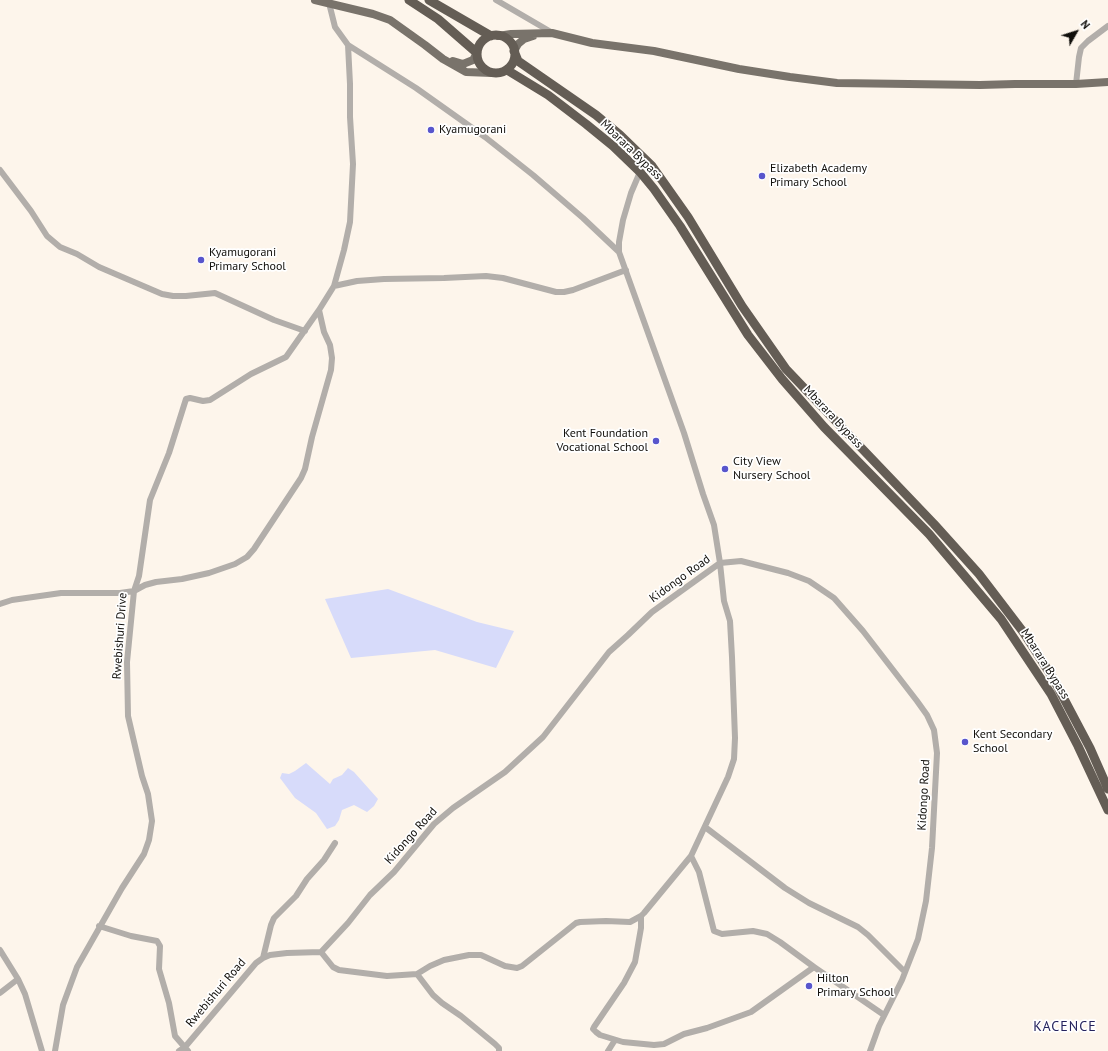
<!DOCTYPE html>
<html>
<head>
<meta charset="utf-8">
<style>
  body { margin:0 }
  #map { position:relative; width:1108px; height:1051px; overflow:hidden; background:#fdf5eb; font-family:"PT Sans",sans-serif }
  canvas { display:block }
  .north { position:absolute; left:1056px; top:12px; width:40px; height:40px; -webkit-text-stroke:3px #fff; paint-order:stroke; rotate:51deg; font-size:11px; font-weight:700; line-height:16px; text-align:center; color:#110f0b }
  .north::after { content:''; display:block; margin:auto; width:14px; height:18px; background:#110f0b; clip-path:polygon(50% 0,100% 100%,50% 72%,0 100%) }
</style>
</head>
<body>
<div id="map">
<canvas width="1108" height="1051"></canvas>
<div class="north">N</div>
</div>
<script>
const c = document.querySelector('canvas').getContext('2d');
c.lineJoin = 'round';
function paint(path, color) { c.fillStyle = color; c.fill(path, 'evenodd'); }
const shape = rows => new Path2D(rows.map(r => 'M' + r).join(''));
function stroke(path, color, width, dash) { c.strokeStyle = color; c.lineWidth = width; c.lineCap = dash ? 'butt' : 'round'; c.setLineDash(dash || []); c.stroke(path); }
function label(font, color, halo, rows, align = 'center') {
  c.font = font + ' "PT Sans",sans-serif'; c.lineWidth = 3.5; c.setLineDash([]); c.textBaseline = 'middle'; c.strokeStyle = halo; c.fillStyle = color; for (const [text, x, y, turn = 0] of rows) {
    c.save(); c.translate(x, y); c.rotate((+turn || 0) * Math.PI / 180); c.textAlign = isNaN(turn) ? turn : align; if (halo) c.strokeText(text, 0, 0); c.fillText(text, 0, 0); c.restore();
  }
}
const green = shape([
  [388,589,477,622,514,631,496,668,435,650,351,658,325,599],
  [306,763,330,784,333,779,342,775,348,768,354,772,378,799,374,806,367,812,354,805,342,810,339,820,335,826,327,829,316,813,295,798,280,778,282,773,289,774,295,771]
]);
const minor = shape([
  [496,0,551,32],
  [348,45,416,88,485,137,533,175,583,218,619,252],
  [1076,84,1079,57,1081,48,1088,41,1108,26],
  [0,170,31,211,47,236,60,247,77,254,99,267,162,294,173,296,186,296,215,293,274,320,305,331],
  [334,286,357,281,384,279,444,278,486,276,503,278,556,292,564,292,573,290,626,270],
  [0,604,12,600,61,593,120,593,134,591,145,585,156,582,182,579,209,573,235,564,247,557,254,549,301,478,305,469,312,437,331,370,332,358,330,345,324,332,319,310,334,286,344,250,350,222,353,164,350,117,350,84,348,45,335,27,329,3],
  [705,827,785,888,809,903,858,927,868,935,905,972],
  [691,856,699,872,714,931,722,934,753,931,767,934,780,942,814,967],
  [641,916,641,928,635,962,624,983,594,1027,593,1029,596,1032,600,1035,623,1042,654,1045,664,1044,684,1034,707,1028,751,1012,814,967,884,1015],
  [99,926,131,936,157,941,160,946,159,969,169,1003,175,1036,188,1051],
  [0,950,18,979,25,994,42,1051],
  [321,952,348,923,370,895,394,872,434,824,453,808,505,772,543,737,609,652,628,635,652,612,720,563,741,561,788,573,809,581,834,598,863,631,917,701,927,715,934,730,937,753,932,848,926,901,918,939,902,980,879,1026,870,1051],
  [321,952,333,967,339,970,387,976,417,974,430,966,444,960,469,955,481,955,505,966,517,968,522,966,576,923,580,922,606,921,630,922,641,916,644,913,691,856,728,777,734,759,735,738,732,657,730,621,724,601,720,563,714,525,703,494,684,433,619,252,619,242,623,220,631,193,640,172],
  [263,958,271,925,274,918,296,896,307,879,324,860,335,843],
  [417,974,433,995,442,1003,461,1016,495,1044,499,1048,499,1051],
  [0,993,18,979],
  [55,1051,63,1005,77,967,122,888,144,854,149,840,152,821,148,794,142,776,128,716,127,662,134,591,139,576,150,500,169,453,186,399,190,398,203,401,210,400,251,374,286,357,319,310],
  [179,1051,185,1047,256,963,263,958,270,955,287,953,321,952],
  [608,1051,615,1040]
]);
const major = shape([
  [315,0,373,14,390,20,425,45,443,59,466,72,492,73],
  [498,36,511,34,552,33,592,43,654,51,739,69,790,77,837,83,980,85,1015,84,1076,84,1108,82],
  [514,51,518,44,524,39,533,36],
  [453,61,463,64,473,60,477,53]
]);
const highway = shape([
  [409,0,438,19,477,53],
  [429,0,491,36],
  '477 54a19 19 0 1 1 38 0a19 19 0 1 1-38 0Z',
  [514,51,518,61,596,115,620,135,652,166,688,217,742,306,786,369,934,524,979,574,1024,633,1053,678,1090,748,1108,789],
  [507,70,548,95,586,124,613,146,640,172,654,189,680,226,748,335,782,379,824,427,929,534,1001,619,1051,694,1078,746,1108,810]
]);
const markers = [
  [431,130,4,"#5855cc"],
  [762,176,4,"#5855cc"],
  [201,260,4,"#5855cc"],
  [656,441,4,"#5855cc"],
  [725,469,4,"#5855cc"],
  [965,742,4,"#5855cc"],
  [809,986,4,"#5855cc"]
];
const poiNames = [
  ["Kyamugorani",439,130],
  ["Elizabeth Academy",770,169],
  ["Primary School",770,183],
  ["Kyamugorani",209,253],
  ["Primary School",209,267],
  ["Kent Foundation",648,434,"right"],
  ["Vocational School",648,448,"right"],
  ["City View",733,462],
  ["Nursery School",733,476],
  ["Kent Secondary",973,735],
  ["School",973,749],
  ["Hilton",817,979],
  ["Primary School",817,993]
];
const streetNames = [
  ["Mbarara Bypass",631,150,44],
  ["Mbarara Bypass",833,417,47],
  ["Kidongo Road",680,579,-36],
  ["Rwebishuri Drive",120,636,-86],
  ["Mbarara Bypass",1045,664,58],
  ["Kidongo Road",924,795,-87],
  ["Kidongo Road",411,836,-48],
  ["Rwebishuri Road",216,993,-50]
];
const quarterNames = [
  ["KACENCE",1065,1027]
];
paint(green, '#d7dbfa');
stroke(minor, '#b2aeaa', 6);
stroke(major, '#79736b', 8);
stroke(highway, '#645d55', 9);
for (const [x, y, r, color] of markers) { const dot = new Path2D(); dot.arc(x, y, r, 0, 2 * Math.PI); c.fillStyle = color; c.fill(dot); stroke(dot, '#fff', 1.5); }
label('12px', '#110f0b', '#fff', poiNames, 'left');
label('12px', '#110f0b', '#fff', streetNames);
c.letterSpacing = '1px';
label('14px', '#25235d', '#fff', quarterNames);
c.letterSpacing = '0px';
</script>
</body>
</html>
